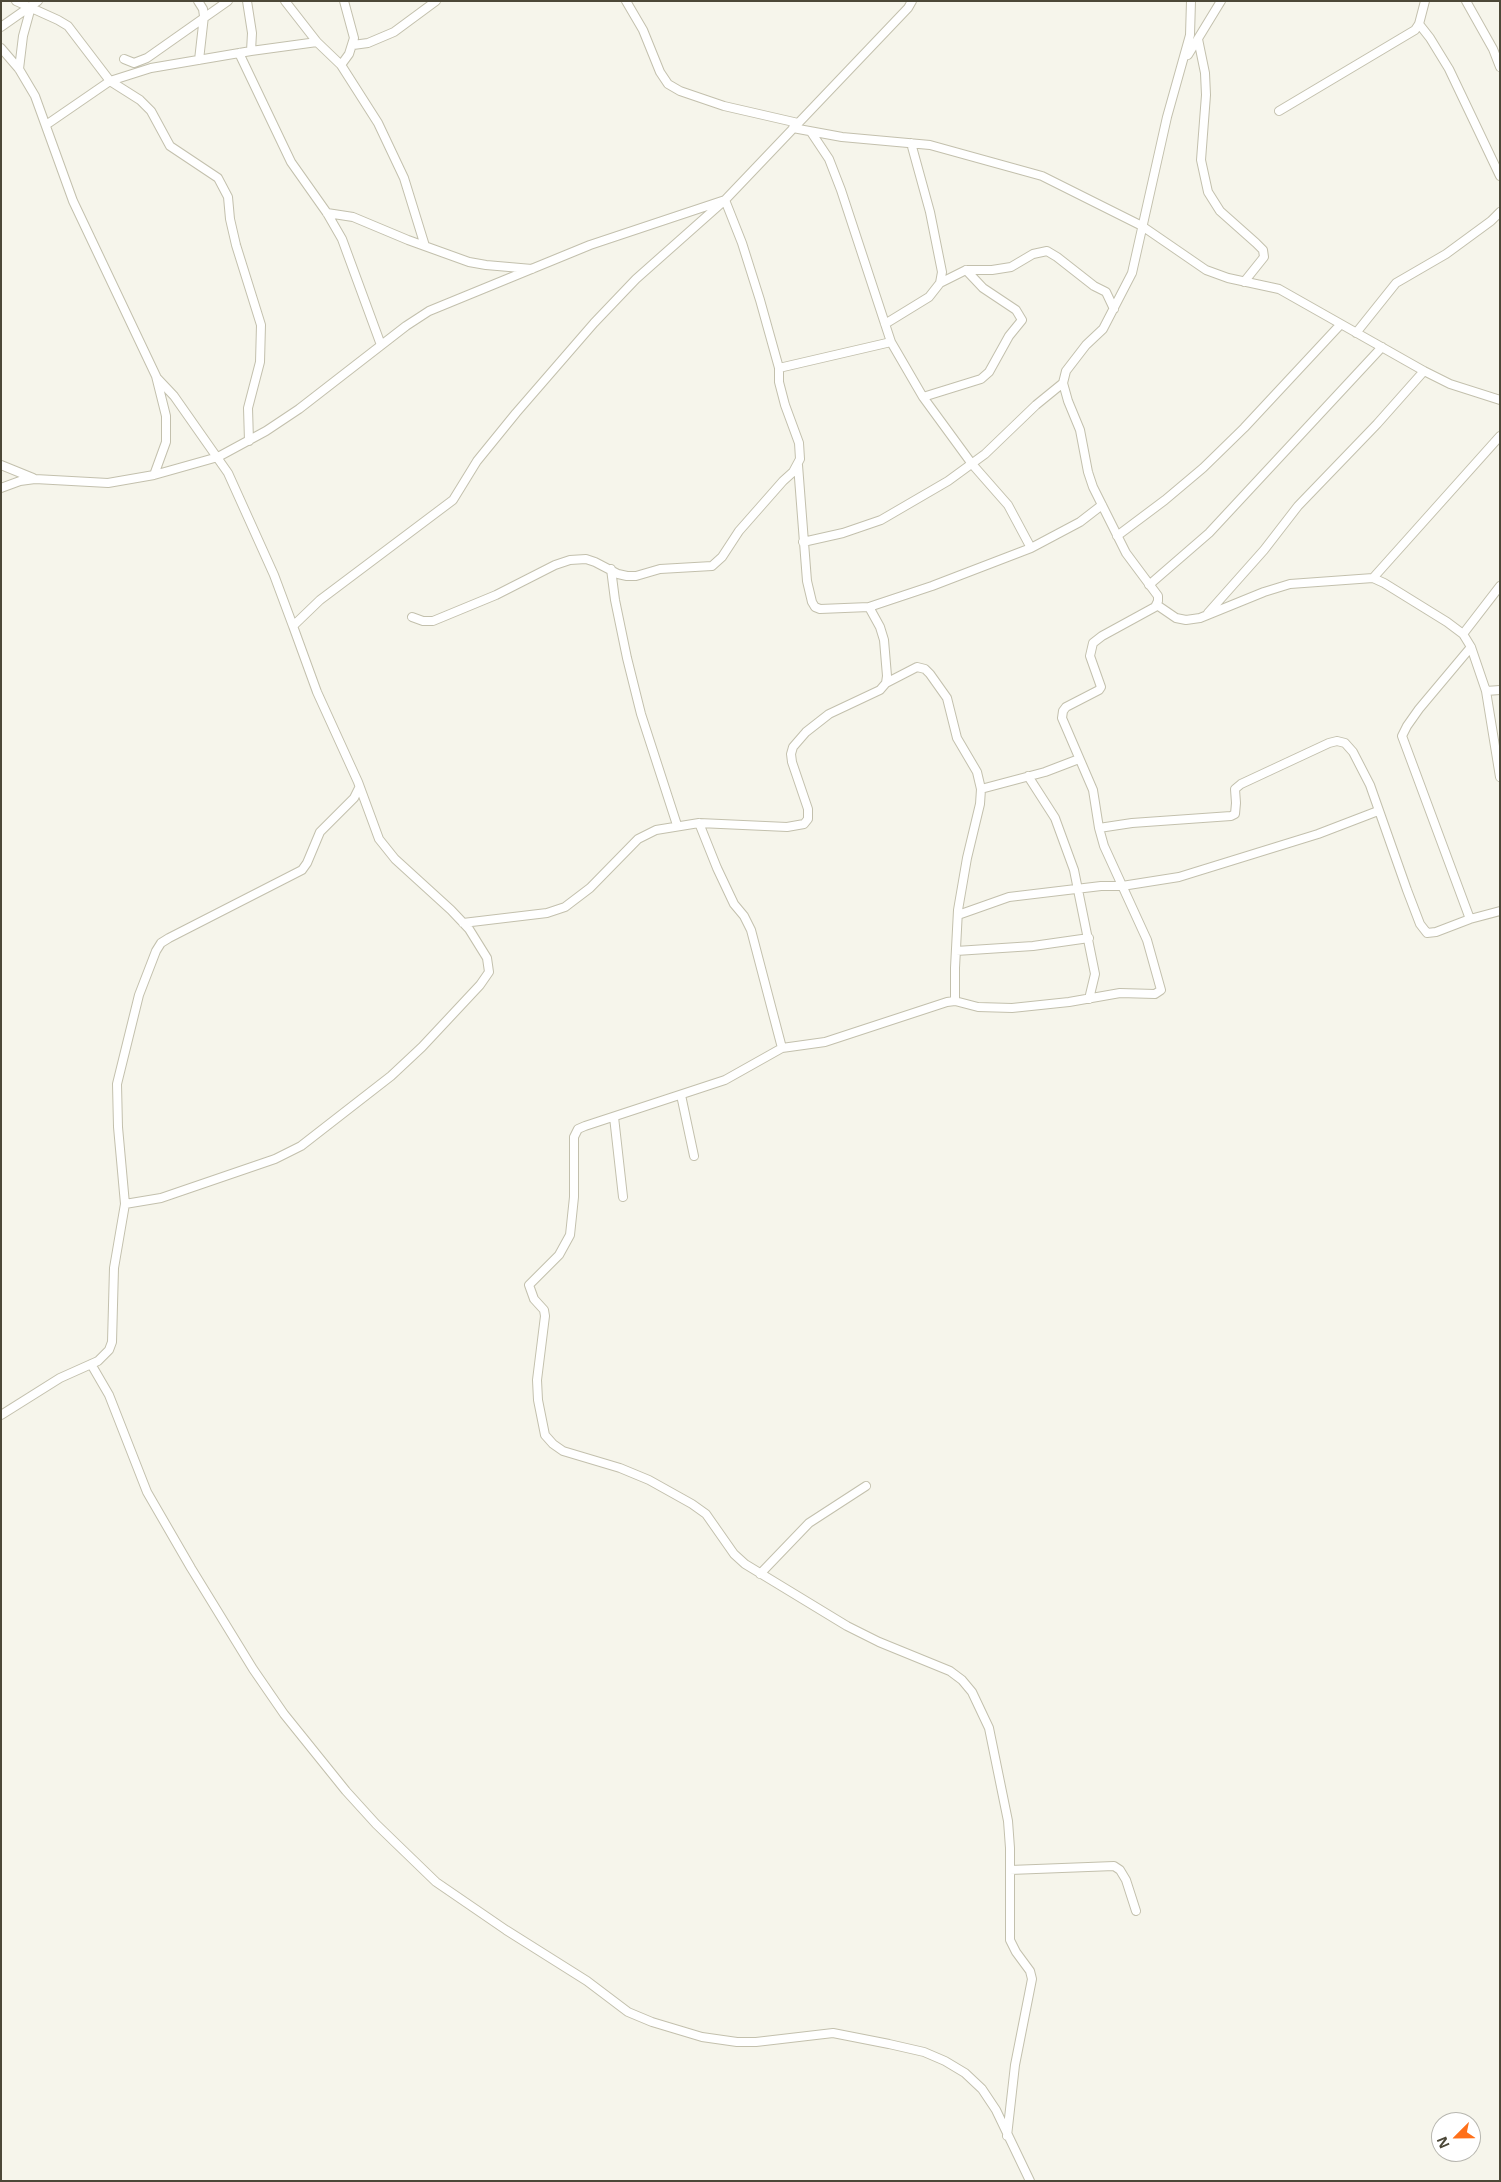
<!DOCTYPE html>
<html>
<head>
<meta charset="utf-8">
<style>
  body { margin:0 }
  #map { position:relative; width:1501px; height:2182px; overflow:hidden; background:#f6f5eb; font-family:"Noto Sans",sans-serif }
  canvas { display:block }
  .frame { position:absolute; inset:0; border:2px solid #4c4838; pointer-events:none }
  .north { position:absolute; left:1431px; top:2112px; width:50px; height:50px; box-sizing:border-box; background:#fff; border:1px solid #b7b6af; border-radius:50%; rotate:247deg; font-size:14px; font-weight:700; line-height:20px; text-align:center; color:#4c4838 }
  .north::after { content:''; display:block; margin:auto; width:18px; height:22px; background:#ff7019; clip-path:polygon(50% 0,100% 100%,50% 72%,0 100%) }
</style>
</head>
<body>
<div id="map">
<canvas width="1501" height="2182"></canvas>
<div class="frame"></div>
<div class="north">N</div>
</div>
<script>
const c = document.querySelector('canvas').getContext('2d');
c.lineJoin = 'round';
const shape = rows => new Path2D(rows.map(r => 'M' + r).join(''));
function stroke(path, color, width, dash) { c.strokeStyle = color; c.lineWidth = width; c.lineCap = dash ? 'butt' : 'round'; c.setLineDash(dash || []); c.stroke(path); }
const street = shape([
  [16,1,58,20,68,26,110,81,140,100,151,111,170,146,218,178,228,197,230,219,236,245,261,325,260,362,248,408,249,441],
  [198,1,203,9,204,16,199,60],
  [247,1,252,33,251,51],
  [285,1,317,42,341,65,378,123,404,178,425,246],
  [626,1,643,30,660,72,668,84,680,91,724,106,798,123],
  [1466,1,1493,49,1500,67],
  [1419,24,1430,38,1449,69,1500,176],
  [1,27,38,1],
  [1198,39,1205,73,1206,95,1201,160,1208,192,1220,211,1256,243,1263,250,1264,257,1244,282],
  [353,45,368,43,394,32,436,1],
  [1,48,19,69,35,96,73,201,156,376,166,416,166,442,154,475],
  [239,53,291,162,327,213,342,239,381,345],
  [1188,55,1221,1],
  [124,59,134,63,147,58,228,1],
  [341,65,349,54,354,38,344,1],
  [19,69,23,36,31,7],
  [1279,111,1415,30,1419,24,1425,1],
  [46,125,110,81,151,68,251,51,317,42],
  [793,128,842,137,930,145,1042,176,1142,226,1206,270,1228,278,1279,289,1424,371,1450,384,1500,400],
  [811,132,829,159,841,190,891,342,923,397,972,464,1008,505,1031,548],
  [327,213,353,217,408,240,469,262,486,265,532,269],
  [940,283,966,270,992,270,1011,267,1033,254,1047,251,1057,257,1094,286,1106,292,1114,309],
  [885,324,929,297,940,283,942,272,930,212,911,143],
  [1356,333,1396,283,1446,254,1491,221,1500,212],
  [779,368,891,342],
  [157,378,174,396,228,473,274,575,293,626],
  [923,397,981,379,989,372,1009,336,1022,320,1016,310,983,288,966,270],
  [1,465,33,478],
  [1,488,20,481,35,479,108,483,154,475,218,457,266,431,299,409,406,326,429,311,590,245,725,200,742,243,760,300,779,368,779,382,785,405,799,443,800,459,793,472,783,481,739,531,722,557,712,566,660,569,636,576,627,576,618,574,595,562,586,559,570,560,555,565,496,595,433,621,423,621,412,617],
  [1117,536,1165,500,1203,468,1244,428,1340,325],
  [803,542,843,533,881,520,948,481,985,454,1036,405,1063,383],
  [611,569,615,600,627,658,641,714,677,825],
  [1373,578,1500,436],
  [1149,585,1209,533,1382,347],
  [1157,605,1176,618,1186,620,1200,618,1264,592,1290,584,1373,578,1384,583,1447,622,1463,634,1471,647,1486,691,1500,777],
  [869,607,932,586,1031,548,1080,522,1102,505],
  [1208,613,1264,550,1298,506,1377,424,1424,371],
  [1463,634,1500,586],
  [886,683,917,667,925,669,930,674,947,698,957,738,977,772,981,789,980,804,967,858,958,910,955,968,955,1001],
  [1486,691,1500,690],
  [1028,776,1055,818,1074,870,1095,974,1089,999],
  [981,789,1045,772,1079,759],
  [699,823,717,868,734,904,744,916,751,930,782,1048],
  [1099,828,1132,823,1231,816,1235,814,1236,803,1235,789,1241,784,1329,743,1337,741,1345,743,1353,752,1370,785,1407,890,1420,924,1427,933,1436,932,1470,919,1500,911],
  [958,915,1009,897,1101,886,1122,886,1179,877,1318,834,1378,811],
  [1470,919,1402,736,1407,726,1419,709,1471,647],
  [463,923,547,913,565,907,590,888,638,839,656,830,699,823,787,827,804,824,808,819,808,809,792,762,791,754,793,747,806,732,829,714,880,690,886,683,887,676,884,640,880,627,869,607,820,609,815,607,812,602,807,581,798,465],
  [956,951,1033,946,1089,938],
  [681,1095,694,1156],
  [614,1117,623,1197],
  [125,1204,161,1198,275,1159,301,1146,391,1076,422,1047,480,985,489,972,487,958,469,929,451,910,395,859,379,839,358,782,317,692,293,626,320,600,453,500,477,461,516,413,594,323,636,279,725,200,908,8,912,1],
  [91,1364,109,1395,147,1492,191,1568,253,1669,284,1714,346,1791,376,1824,436,1882,506,1930,587,1981,628,2012,652,2022,702,2037,737,2042,756,2042,833,2033,889,2044,924,2052,945,2061,965,2073,982,2089,996,2110,1030,2181],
  [1,1415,60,1378,98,1361,109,1350,112,1342,114,1268,125,1204,118,1127,117,1084,139,995,156,951,161,943,169,938,302,870,307,863,320,832,354,798,359,788],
  [760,1574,809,1523,866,1486],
  [1010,1870,1114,1866,1120,1870,1126,1880,1136,1911],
  [1007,2136,1015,2065,1032,1979,1030,1971,1016,1952,1010,1940,1010,1848,1008,1821,989,1728,972,1692,962,1680,950,1671,879,1642,847,1626,745,1564,734,1554,706,1514,692,1504,649,1480,620,1468,563,1451,553,1444,545,1435,538,1400,537,1380,545,1316,544,1310,534,1299,529,1285,559,1255,570,1235,574,1197,574,1137,578,1129,585,1126,725,1080,782,1048,825,1042,947,1002,955,1001,978,1007,1012,1008,1069,1002,1120,993,1155,994,1161,990,1147,940,1104,846,1099,828,1093,790,1062,718,1063,711,1066,707,1099,690,1101,687,1090,656,1093,643,1102,636,1155,607,1158,601,1158,596,1126,553,1093,487,1088,472,1080,430,1068,401,1063,383,1066,371,1086,345,1103,329,1132,273,1167,117,1190,35,1191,1]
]);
stroke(street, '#c3c0ad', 10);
stroke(street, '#fff', 8);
</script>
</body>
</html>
